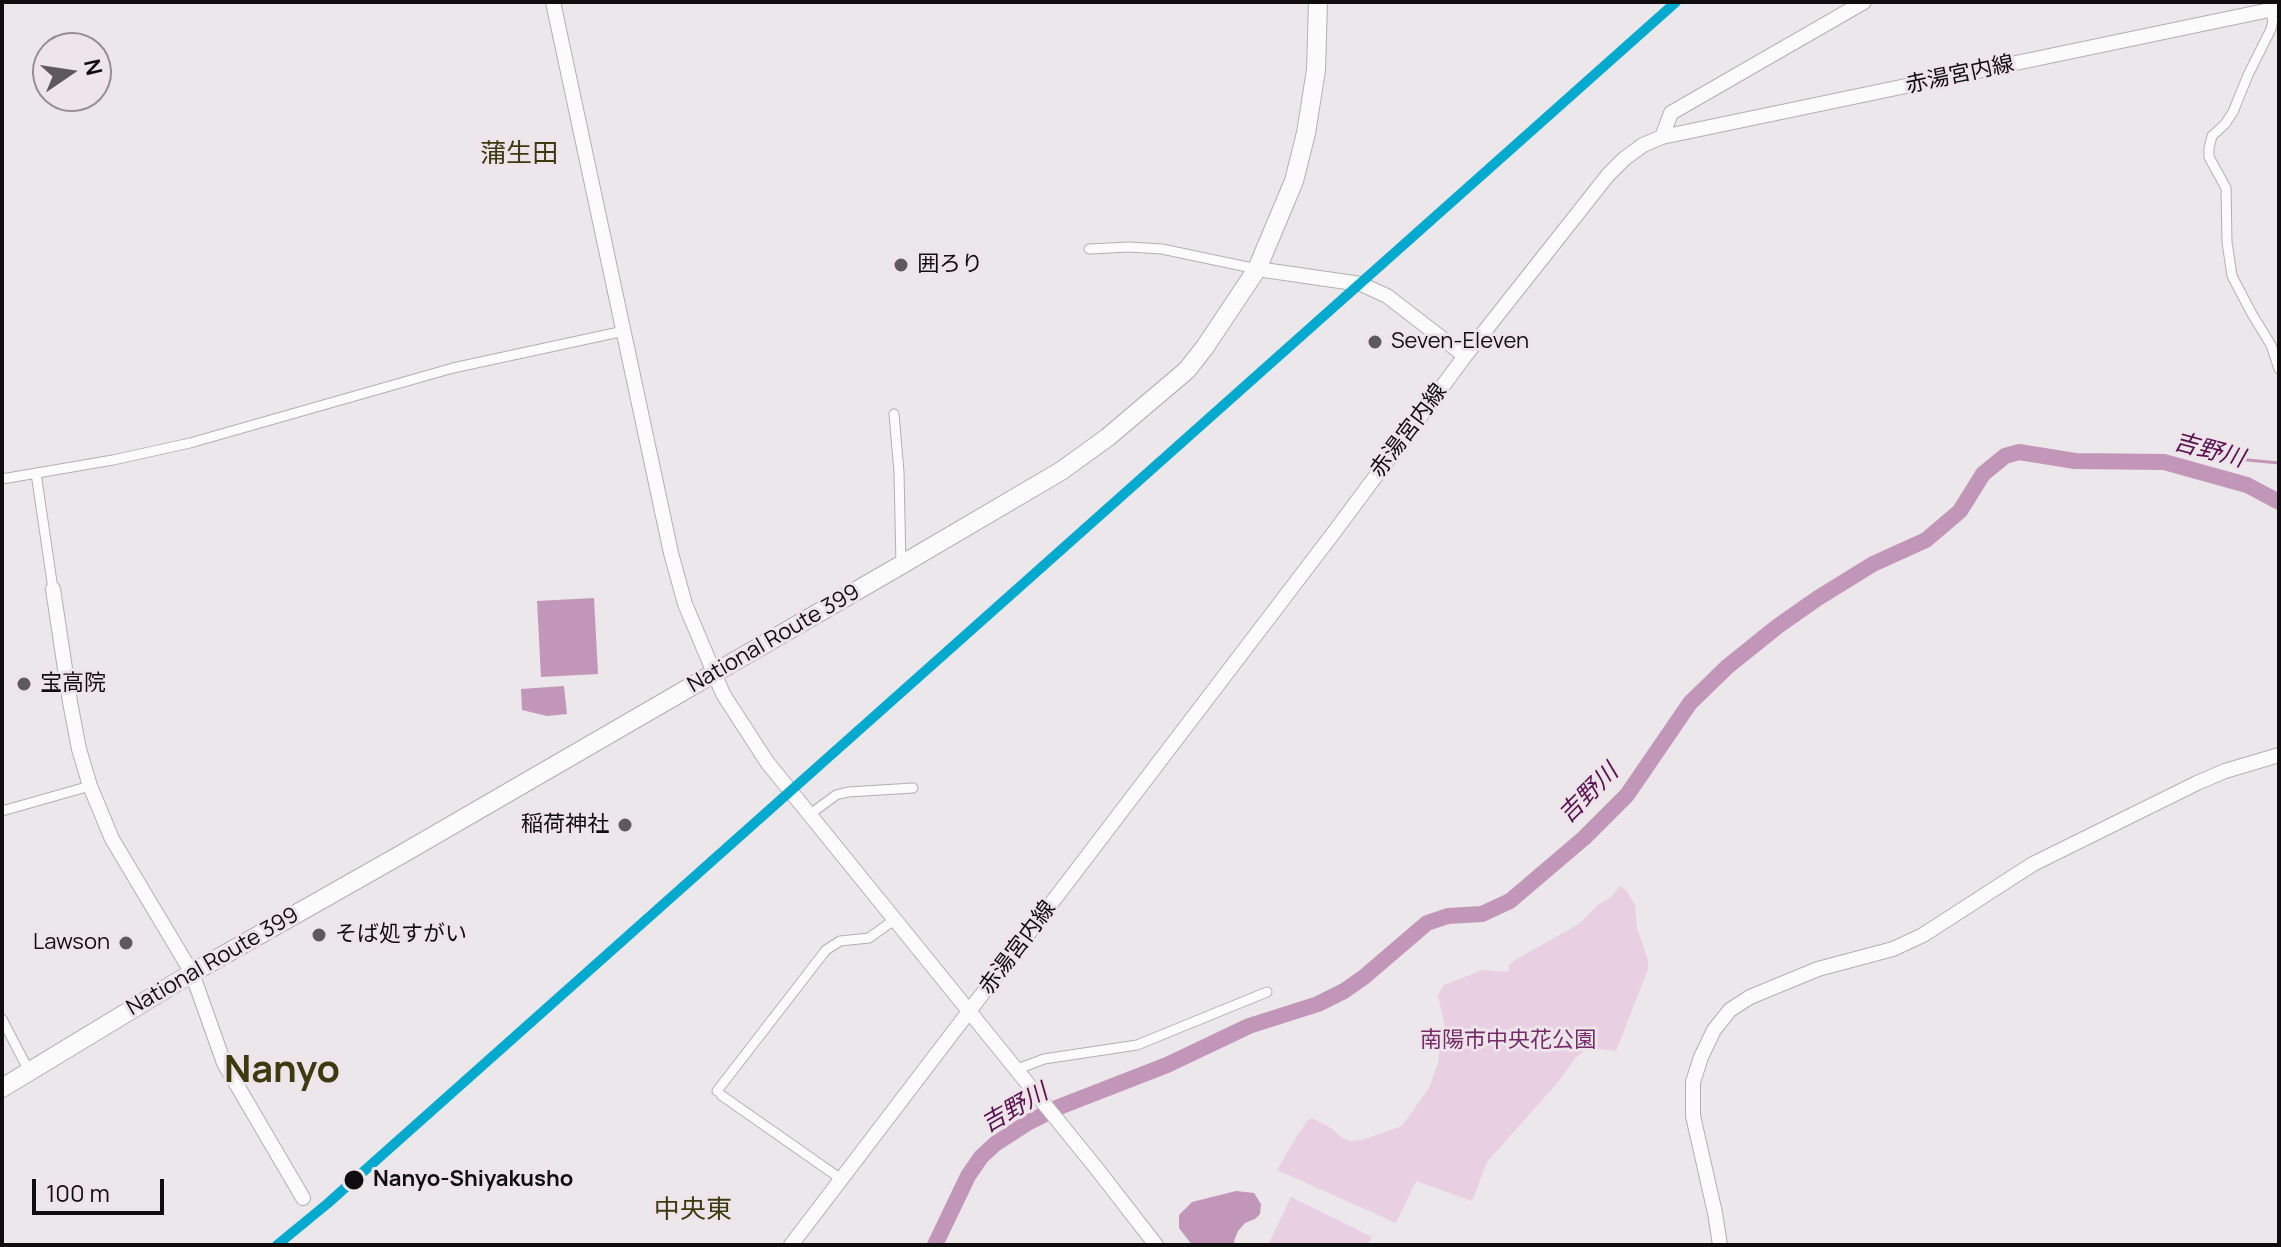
<!DOCTYPE html>
<html>
<head>
<meta charset="utf-8">
<style>
  body { margin:0 }
  #map { position:relative; width:2281px; height:1247px; overflow:hidden; background:#ece7ea; font-family:Manrope,sans-serif }
  canvas { display:block }
  .frame { position:absolute; inset:0; border:4px solid #100d0f; pointer-events:none }
  .north { position:absolute; left:32px; top:32px; width:80px; height:80px; box-sizing:border-box; background:#eee5eb; border:2px solid #958f93; border-radius:50%; rotate:77deg; font-size:22px; font-weight:700; line-height:32px; text-align:center; color:#100d0f }
  .north::after { content:''; display:block; margin:auto; width:28px; height:36px; background:#5d595c; clip-path:polygon(50% 0,100% 100%,50% 72%,0 100%) }
  .scale { position:absolute; left:32px; top:1179px; width:132px; height:36px; box-sizing:border-box; border:4px solid #100d0f; border-top:0; padding-left:10px; font-size:24px; line-height:28px; white-space:nowrap; color:#100d0f; -webkit-text-stroke:6px #eee5eb; paint-order:stroke }
</style>
</head>
<body>
<div id="map">
<canvas width="2281" height="1247"></canvas>
<div class="frame"></div>
<div class="north">N</div>
<div class="scale">100 m</div>
</div>
<script>
const c = document.querySelector('canvas').getContext('2d');
c.lineJoin = 'round';
function paint(path, color) { c.fillStyle = color; c.fill(path, 'evenodd'); }
const shape = rows => new Path2D(rows.map(r => 'M' + r).join(''));
function stroke(path, color, width, dash) { c.strokeStyle = color; c.lineWidth = width; c.lineCap = dash ? 'butt' : 'round'; c.setLineDash(dash || []); c.stroke(path); }
function label(font, color, halo, rows, align = 'center') {
  c.font = font + ' Manrope,"Noto Sans JP",sans-serif'; c.lineWidth = 6; c.setLineDash([]); c.textBaseline = 'middle'; c.strokeStyle = halo; c.fillStyle = color; for (const [text, x, y, turn = 0] of rows) {
    c.save(); c.translate(x, y); c.rotate((+turn || 0) * Math.PI / 180); c.textAlign = isNaN(turn) ? turn : align; if (halo) c.strokeText(text, 0, 0); c.fillText(text, 0, 0); c.restore();
  }
}
const green = shape([
  [1620,886,1626,890,1635,905,1637,928,1648,960,1648,969,1616,1051,1589,1048,1576,1057,1559,1081,1487,1162,1472,1201,1416,1181,1396,1223,1277,1170,1298,1134,1308,1120,1312,1118,1331,1128,1342,1138,1350,1141,1362,1140,1402,1126,1429,1088,1439,1060,1439,1043,1445,1027,1438,996,1444,985,1483,970,1508,972,1509,965,1515,960,1579,924,1599,904,1610,898],
  [1291,1197,1372,1237,1368,1245,1268,1245]
]);
const water = shape([
  [594,598,598,674,541,677,537,601],
  [564,686,567,714,547,716,522,710,521,689],
  [1236,1191,1254,1193,1261,1204,1260,1214,1255,1219,1245,1223,1238,1231,1234,1241,1235,1245,1192,1245,1179,1228,1179,1215,1192,1202]
]);
const stream = shape([
  [2185,454,2279,463],
  [2164,462,2164,461]
]);
const river = shape([
  [935,1245,968,1176,981,1157,995,1144,1029,1122,1059,1107,1167,1065,1249,1026,1318,1004,1344,991,1364,977,1427,923,1448,916,1482,914,1510,901,1584,838,1627,795,1690,703,1727,667,1778,626,1818,598,1873,564,1926,540,1960,511,1983,474,2005,456,2019,452,2075,461,2164,462,2247,485,2279,502]
]);
const street = shape([
  [2269,10,2273,20,2271,29,2248,75,2233,112,2225,124,2212,136,2209,148,2209,157,2226,188,2227,242,2232,276,2252,314,2271,345,2279,369],
  [1089,249,1129,247,1162,249,1257,269],
  [894,414,899,472,901,565],
  [36,473,53,589],
  [2,479,113,460,190,443,453,368,624,331],
  [2,811,90,786],
  [809,815,836,795,848,792,913,788],
  [2,1019,29,1071],
  [1015,1070,1044,1059,1137,1045,1267,992],
  [717,1091,826,950,840,941,869,938,894,920],
  [721,1095,841,1179]
]);
const secondary = shape([
  [553,2,671,553,685,604,723,694,767,762,1097,1169,1156,1245],
  [1662,137,1671,113,1864,2],
  [1257,269,1361,284,1387,296,1465,356],
  [53,589,70,702,79,749,90,786,112,839,192,973,224,1063,303,1198],
  [791,1245,1335,531,1465,356,1608,175,1624,159,1643,145,1662,137,2279,8],
  [1720,1245,1715,1213,1693,1116,1693,1082,1701,1057,1714,1030,1730,1010,1750,997,1818,969,1893,949,1923,935,2033,864,2197,783,2225,771,2279,755]
]);
const highway = shape([
  [2,1088,192,973,402,854,901,565,1061,471,1108,437,1187,370,1205,347,1257,269,1294,181,1306,133,1316,70,1318,2]
]);
const rail1 = shape([
  [277,1245,327,1204,1676,2]
]);
const markers = [
  [901,265,8,"#5d595c"],
  [1375,342,8,"#5d595c"],
  [24,684,8,"#5d595c"],
  [625,825,8,"#5d595c"],
  [319,935,8,"#5d595c"],
  [126,943,8,"#5d595c"],
  [354,1180,11,"#100d0f"]
];
const streetNames = [
  ["赤湯宮内線",1960,75,-12],
  ["赤湯宮内線",1409,431,-53],
  ["National Route 399",774,639,-30],
  ["赤湯宮内線",1018,948,-53],
  ["National Route 399",213,962,-30]
];
const poiNames = [
  ["囲ろり",917,265],
  ["Seven-Eleven",1391,342],
  ["宝高院",40,684],
  ["稲荷神社",609,825,"right"],
  ["そば処すがい",335,935],
  ["Lawson",110,943,"right"]
];
const parkNames = [
  ["南陽市中央花公園",1508,1041]
];
const stopNames = [
  ["Nanyo-Shiyakusho",373,1180]
];
const waterNames = [
  ["吉野川",2209,451,15],
  ["吉野川",1589,794,-45],
  ["吉野川",1015,1109,-30]
];
const quarterNames = [
  ["蒲生田",519,155],
  ["中央東",693,1211]
];
const townNames = [
  ["Nanyo",282,1071]
];
paint(green, '#e8cfe1');
paint(water, '#c296b8');
stroke(stream, '#c296b8', 3);
stroke(river, '#c296b8', 16);
stroke(street, '#b2afb1', 11);
stroke(secondary, '#b2afb1', 16);
stroke(highway, '#b2afb1', 20);
stroke(street, '#fcfbfc', 9);
stroke(secondary, '#fcfbfc', 14);
stroke(highway, '#fcfbfc', 18);
stroke(rail1, '#00a9ce', 10);
for (const [x, y, r, color] of markers) { const dot = new Path2D(); dot.arc(x, y, r, 0, 2 * Math.PI); c.fillStyle = color; c.fill(dot); stroke(dot, '#eee5eb', 3); }
label('22px', '#100d0f', '#eee5eb', streetNames);
label('22px', '#100d0f', '#eee5eb', poiNames, 'left');
label('22px', '#752c69', '#eee5eb', parkNames);
label('bold 22px', '#100d0f', '#eee5eb', stopNames, 'left');
label('italic 24px', '#5a0f50', '#eee5eb', waterNames);
label('26px', '#3d3a10', '#eee5eb', quarterNames);
label('bold 38px', '#3d3a10', '#eee5eb', townNames);
</script>
</body>
</html>
